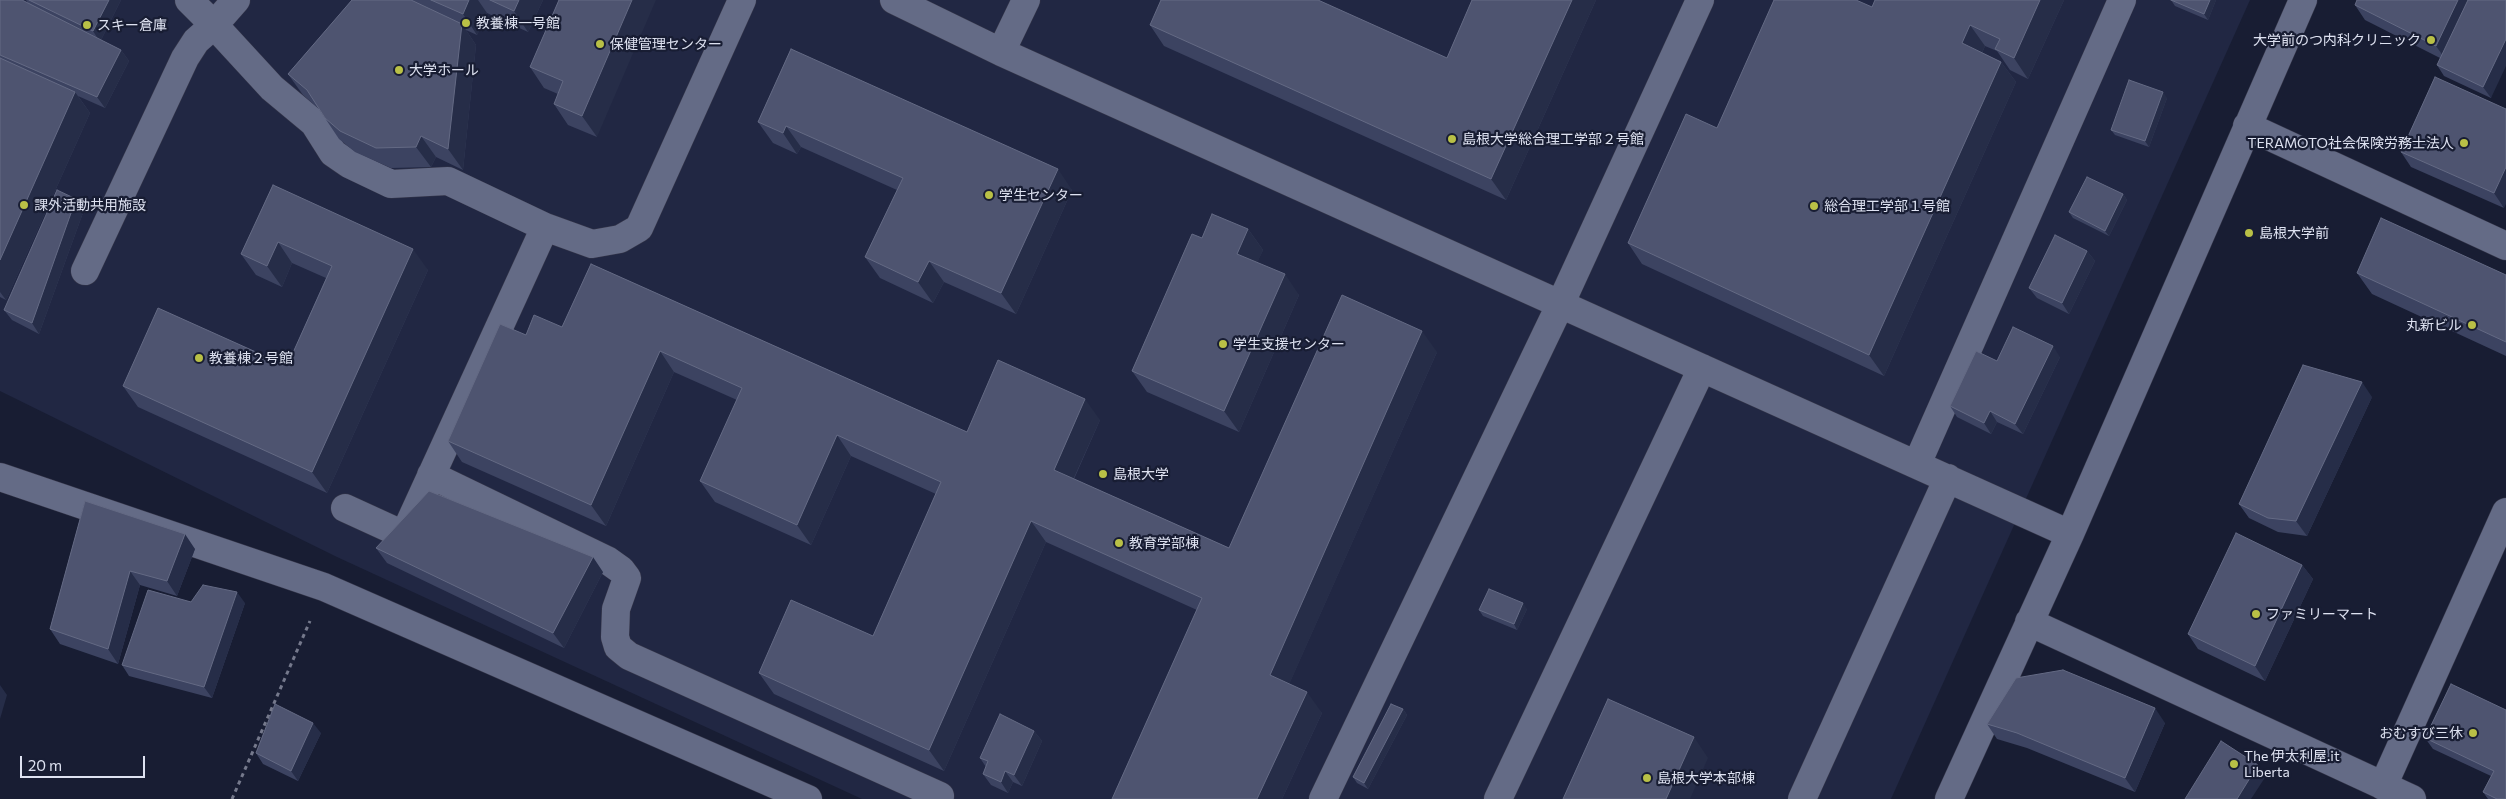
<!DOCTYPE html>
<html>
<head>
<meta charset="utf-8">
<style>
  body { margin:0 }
  #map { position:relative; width:2506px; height:799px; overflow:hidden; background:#181d33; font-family:Commissioner,sans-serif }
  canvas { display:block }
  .scale { position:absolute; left:20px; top:756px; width:125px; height:22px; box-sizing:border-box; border:2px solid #dee2f1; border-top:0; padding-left:6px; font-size:15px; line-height:18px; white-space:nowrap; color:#dee2f1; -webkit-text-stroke:4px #181d33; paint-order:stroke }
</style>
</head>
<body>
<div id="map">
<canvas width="2506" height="799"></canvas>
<div class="scale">20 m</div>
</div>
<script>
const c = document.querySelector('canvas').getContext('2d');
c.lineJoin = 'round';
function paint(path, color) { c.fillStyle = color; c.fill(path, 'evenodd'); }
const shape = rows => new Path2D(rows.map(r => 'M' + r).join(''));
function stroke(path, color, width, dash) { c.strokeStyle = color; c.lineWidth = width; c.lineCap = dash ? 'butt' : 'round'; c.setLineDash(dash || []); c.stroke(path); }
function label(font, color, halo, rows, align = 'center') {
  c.font = font + ' Commissioner,"Noto Sans JP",sans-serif'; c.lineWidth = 4.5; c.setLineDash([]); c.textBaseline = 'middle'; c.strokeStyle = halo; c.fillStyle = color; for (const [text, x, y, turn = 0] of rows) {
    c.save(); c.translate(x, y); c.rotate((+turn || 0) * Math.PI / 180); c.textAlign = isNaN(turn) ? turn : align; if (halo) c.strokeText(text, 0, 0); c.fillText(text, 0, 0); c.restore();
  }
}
const built = shape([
  [0,0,2250,0,1891,799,862,799,337,557,0,391]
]);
const path = shape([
  [232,799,310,621]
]);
const minor = shape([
  [236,0,214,25,272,88,314,123,333,153,349,164,391,184,448,181,545,227,592,244,620,239,639,228,742,0],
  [894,0,1001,52,2070,534],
  [1001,52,1026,0],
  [2247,126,2506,246],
  [85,271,185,58,196,41,214,25,189,0],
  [1917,464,2122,0],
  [431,475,607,560,621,570,627,578,616,609,615,637,618,647,629,656,940,796],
  [0,477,324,587,808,799],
  [345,508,404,535,545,227],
  [2029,622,2412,799],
  [2383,786,2506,512],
  [1323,799,1560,305,1700,0],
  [1498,799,1702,368],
  [1802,799,1948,478],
  [1949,799,2070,534,2303,0]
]);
const wall = shape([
  [0,0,28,3,26,0,121,0,101,40,121,50,129,61,105,108,78,96,90,113,6,300,0,297],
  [352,0,543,0,528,32,487,13,477,35,466,30,476,45,463,170,436,157,431,167,391,168,355,152,339,139,319,109,303,95,288,74],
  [559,0,597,137,568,125,554,104,558,94,544,88,530,67],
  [1472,0,1596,0,1506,200,1164,46,1150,25,1447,58],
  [1875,0,2064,0,2028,79,2010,70,1997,51,1985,46,1982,53,2001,62,2016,82,1884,376,1642,264,1628,243,1717,128,1872,7],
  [2171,0,2216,0,2208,20,2175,6],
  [2506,0,2491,98,2444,76,2437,65,2440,58,2365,20,2355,5],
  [791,49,1072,190,1016,314,944,282,933,303,880,278,865,257,897,190,801,147,797,154,773,143,758,122],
  [2435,77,2504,208,2411,167,2401,152],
  [2167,98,2149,147,2115,135,2111,130],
  [273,185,428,270,327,493,138,407,123,386,287,366,326,278,292,263,282,287,256,275,241,254],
  [2123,194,2127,200,2109,236,2073,218,2069,212],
  [84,210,39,334,12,320,4,310],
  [1248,229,1263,250,1257,262,1299,295,1239,432,1147,392,1132,371,1202,238],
  [2087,251,2095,261,2069,314,2037,298,2029,288],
  [591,264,967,432,1100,420,1074,479,1229,548,1437,352,1289,684,1322,713,1282,799,1112,799,1197,610,1046,542,944,771,774,694,759,673,873,636,936,494,851,456,811,545,715,502,700,481,737,400,674,372,606,526,462,462,448,441,526,335,562,327],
  [2357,273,2506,275,2506,356,2372,294],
  [2060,357,2023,434,1997,422,1991,434,1957,417,1950,406,1997,361],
  [2372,397,2307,536,2278,532,2249,518,2239,504],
  [85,501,195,549,177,596,140,585,118,664,60,644,50,629],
  [376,548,603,572,564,648,387,563],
  [2302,565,2313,579,2265,681,2198,649,2188,634],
  [245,603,212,698,129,676,122,665],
  [1527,609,1517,630,1483,616,1479,610],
  [1403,709,1407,715,1368,789,1357,783,1353,777],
  [2506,710,2506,799,2488,799,2483,792,2491,776,2433,749,2425,738],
  [2165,723,2135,792,2027,748,1997,739,1987,724],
  [1034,731,1042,741,1022,786,1013,782,1008,793,991,785,983,774,986,767,980,758],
  [321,733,298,781,263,764,256,753]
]);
const shadedWall = shape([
  [109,0,121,0,100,42,93,31],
  [469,0,478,0,487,13,477,35,463,14],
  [519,0,543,0,528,32,514,11],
  [632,0,656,0,597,137,582,116],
  [1572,0,1596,0,1506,200,1491,179],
  [2040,0,2064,0,2028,79,2014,58],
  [2210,0,2216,0,2208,20,2204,14],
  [2458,0,2476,0,2446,60,2436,46],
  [462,24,476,45,463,170,448,149],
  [1970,25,1985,46,1977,64,1962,43],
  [2506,39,2506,66,2491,98,2483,87],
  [121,50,129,61,105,108,97,97],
  [2001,62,2016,82,1884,376,1869,355],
  [75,92,90,113,6,300,0,292,0,260],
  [2163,92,2167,98,2149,147,2145,141],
  [786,126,801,147,797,154,783,133],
  [421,136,436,157,431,167,416,147],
  [2506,167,2506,204,2504,208,2494,193],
  [1058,169,1072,190,1016,314,1001,293],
  [2123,194,2127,200,2109,236,2105,231],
  [76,199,84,210,39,334,32,323],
  [1248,229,1263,250,1252,275,1237,254],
  [278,242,292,263,282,287,267,266],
  [413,249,428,270,327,493,312,472],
  [2087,251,2095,261,2069,314,2062,303],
  [929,261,944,282,933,303,918,282],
  [1285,274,1299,295,1239,432,1224,411],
  [1422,331,1437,352,1284,696,1270,675],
  [2053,346,2060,357,2023,434,2015,424],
  [660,351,674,372,606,526,591,505],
  [2362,382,2372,397,2307,536,2296,521],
  [1085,399,1100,420,1068,491,1054,470],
  [1990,411,1997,422,1991,434,1984,423],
  [837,435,851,456,811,545,797,525],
  [1031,521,1046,542,944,771,929,750],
  [185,534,195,549,177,596,167,581],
  [593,557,603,572,564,648,553,633],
  [2302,565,2313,579,2265,681,2255,666],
  [130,571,140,585,118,664,108,649],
  [237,592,245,603,212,698,204,687],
  [1523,603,1527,609,1517,630,1514,624],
  [0,685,7,695,0,719],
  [1307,692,1322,713,1282,799,1257,799],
  [2155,708,2165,723,2135,792,2125,778],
  [1403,709,1407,715,1368,789,1364,783],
  [313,723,321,733,298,781,291,771],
  [1034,731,1042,741,1022,786,1014,775],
  [1694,737,1708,758,1690,799,1666,799],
  [2258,765,2266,776,2251,799,2237,799],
  [1005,771,1013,782,1008,793,1001,782]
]);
const building = shape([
  [0,0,22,0,121,50,97,97,0,55,0,0],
  [29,0,109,0,93,31,29,0],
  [352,0,411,0,462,24,448,149,421,136,416,147,376,148,340,131,325,118,307,90,288,74,352,0],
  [431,0,469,0,463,14,431,0],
  [490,0,519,0,514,11,490,0],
  [559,0,632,0,582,116,554,104,563,81,530,67,559,0],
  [1161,0,1318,0,1447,58,1472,0,1572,0,1491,179,1150,25,1161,0],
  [1774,0,1856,0,1872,7,1875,0,2040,0,2014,58,1995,49,2000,39,1970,25,1962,43,2001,62,1869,355,1628,243,1686,114,1717,128,1774,0],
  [2171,0,2210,0,2204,14,2171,0],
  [2357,0,2458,0,2436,46,2355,5,2357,0],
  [2468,0,2506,0,2506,39,2483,87,2437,65,2468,0],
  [791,49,1058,169,1001,293,929,261,918,282,865,257,903,178,786,126,783,133,758,122,791,49],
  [0,58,75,92,0,260,0,58],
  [2435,77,2506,109,2506,167,2494,193,2401,152,2435,77],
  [2129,80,2163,92,2145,141,2111,130,2129,80],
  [2087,177,2123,194,2105,231,2069,212,2087,177],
  [273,185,413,249,312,472,123,386,158,308,287,366,332,266,278,242,267,266,241,254,273,185],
  [57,190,76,199,32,323,4,310,57,190],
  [1212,214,1248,229,1237,254,1285,274,1224,411,1132,371,1192,234,1202,238,1212,214],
  [2381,218,2506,275,2506,342,2357,273,2381,218],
  [2055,235,2087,251,2062,303,2029,288,2055,235],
  [591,264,967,432,998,360,1085,399,1054,470,1229,548,1342,295,1422,331,1270,675,1307,692,1257,799,1112,799,1202,598,1031,521,929,750,759,673,791,600,873,636,941,482,837,435,797,525,700,481,742,388,660,351,591,505,448,441,500,324,526,335,534,315,562,327,591,264],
  [2013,327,2053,346,2015,424,1990,411,1984,423,1950,406,1976,351,1997,361,2013,327],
  [2303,365,2362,382,2296,521,2268,518,2239,504,2303,365],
  [429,491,593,557,553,633,376,548,429,491],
  [85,501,185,534,167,581,130,571,108,649,50,629,85,501],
  [2236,533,2302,565,2255,666,2188,634,2236,533],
  [203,585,237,592,204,687,122,665,148,590,191,602,203,585],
  [1489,589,1523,603,1514,624,1479,610,1489,589],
  [2063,670,2155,708,2125,778,2017,733,1987,724,2016,678,2063,670],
  [2451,684,2506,710,2506,799,2497,799,2483,792,2494,771,2425,738,2451,684],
  [1608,699,1694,737,1666,799,1563,799,1608,699],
  [275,704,313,723,291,771,256,753,275,704],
  [1391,704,1403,709,1364,783,1353,777,1391,704],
  [1000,714,1034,731,1014,775,1005,771,1001,782,983,774,988,761,980,758,1000,714],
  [2221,741,2258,765,2237,799,2185,799,2221,741]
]);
const markers = [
  [466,23,5,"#b9c046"],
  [87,25,5,"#b9c046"],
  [2431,40,5,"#b9c046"],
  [600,44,5,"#b9c046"],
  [399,70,5,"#b9c046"],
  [1452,139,5,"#b9c046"],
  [2464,143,5,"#b9c046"],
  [989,195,5,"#b9c046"],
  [24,205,5,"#b9c046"],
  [1814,206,5,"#b9c046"],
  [2249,233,5,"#b9c046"],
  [2472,325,5,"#b9c046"],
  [1223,344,5,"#b9c046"],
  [199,358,5,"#b9c046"],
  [1103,474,5,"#b9c046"],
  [1119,543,5,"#b9c046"],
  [2256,614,5,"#b9c046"],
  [2473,733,5,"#b9c046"],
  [2234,764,5,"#b9c046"],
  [1647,778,5,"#b9c046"]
];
const poiNames = [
  ["教養棟一号館",476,23],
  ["スキー倉庫",97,25],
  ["大学前のつ内科クリニック",2421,40,"right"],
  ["保健管理センター",610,44],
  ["大学ホール",409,70],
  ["島根大学総合理工学部２号館",1462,139],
  ["TERAMOTO社会保険労務士法人",2454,143,"right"],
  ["学生センター",999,195],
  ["課外活動共用施設",34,205],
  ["総合理工学部１号館",1824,206],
  ["島根大学前",2259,233],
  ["丸新ビル",2462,325,"right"],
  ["学生支援センター",1233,344],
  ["教養棟２号館",209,358],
  ["島根大学",1113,474],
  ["教育学部棟",1129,543],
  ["ファミリーマート",2266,614],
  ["おむすび三休",2463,733,"right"],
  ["The 伊太利屋.it",2244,756],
  ["Liberta",2244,772],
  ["島根大学本部棟",1657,778]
];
paint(built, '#212743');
stroke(minor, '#353649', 29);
stroke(path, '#75798c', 3, [4, 4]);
stroke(minor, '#646b86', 28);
paint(wall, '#3c4361');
paint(shadedWall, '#262d48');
paint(building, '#4e5470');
stroke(building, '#646a84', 1);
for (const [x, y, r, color] of markers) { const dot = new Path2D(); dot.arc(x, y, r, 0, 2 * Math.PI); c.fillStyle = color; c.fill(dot); stroke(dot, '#181d33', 2); }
label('14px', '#dee2f1', '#181d33', poiNames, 'left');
</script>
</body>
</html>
